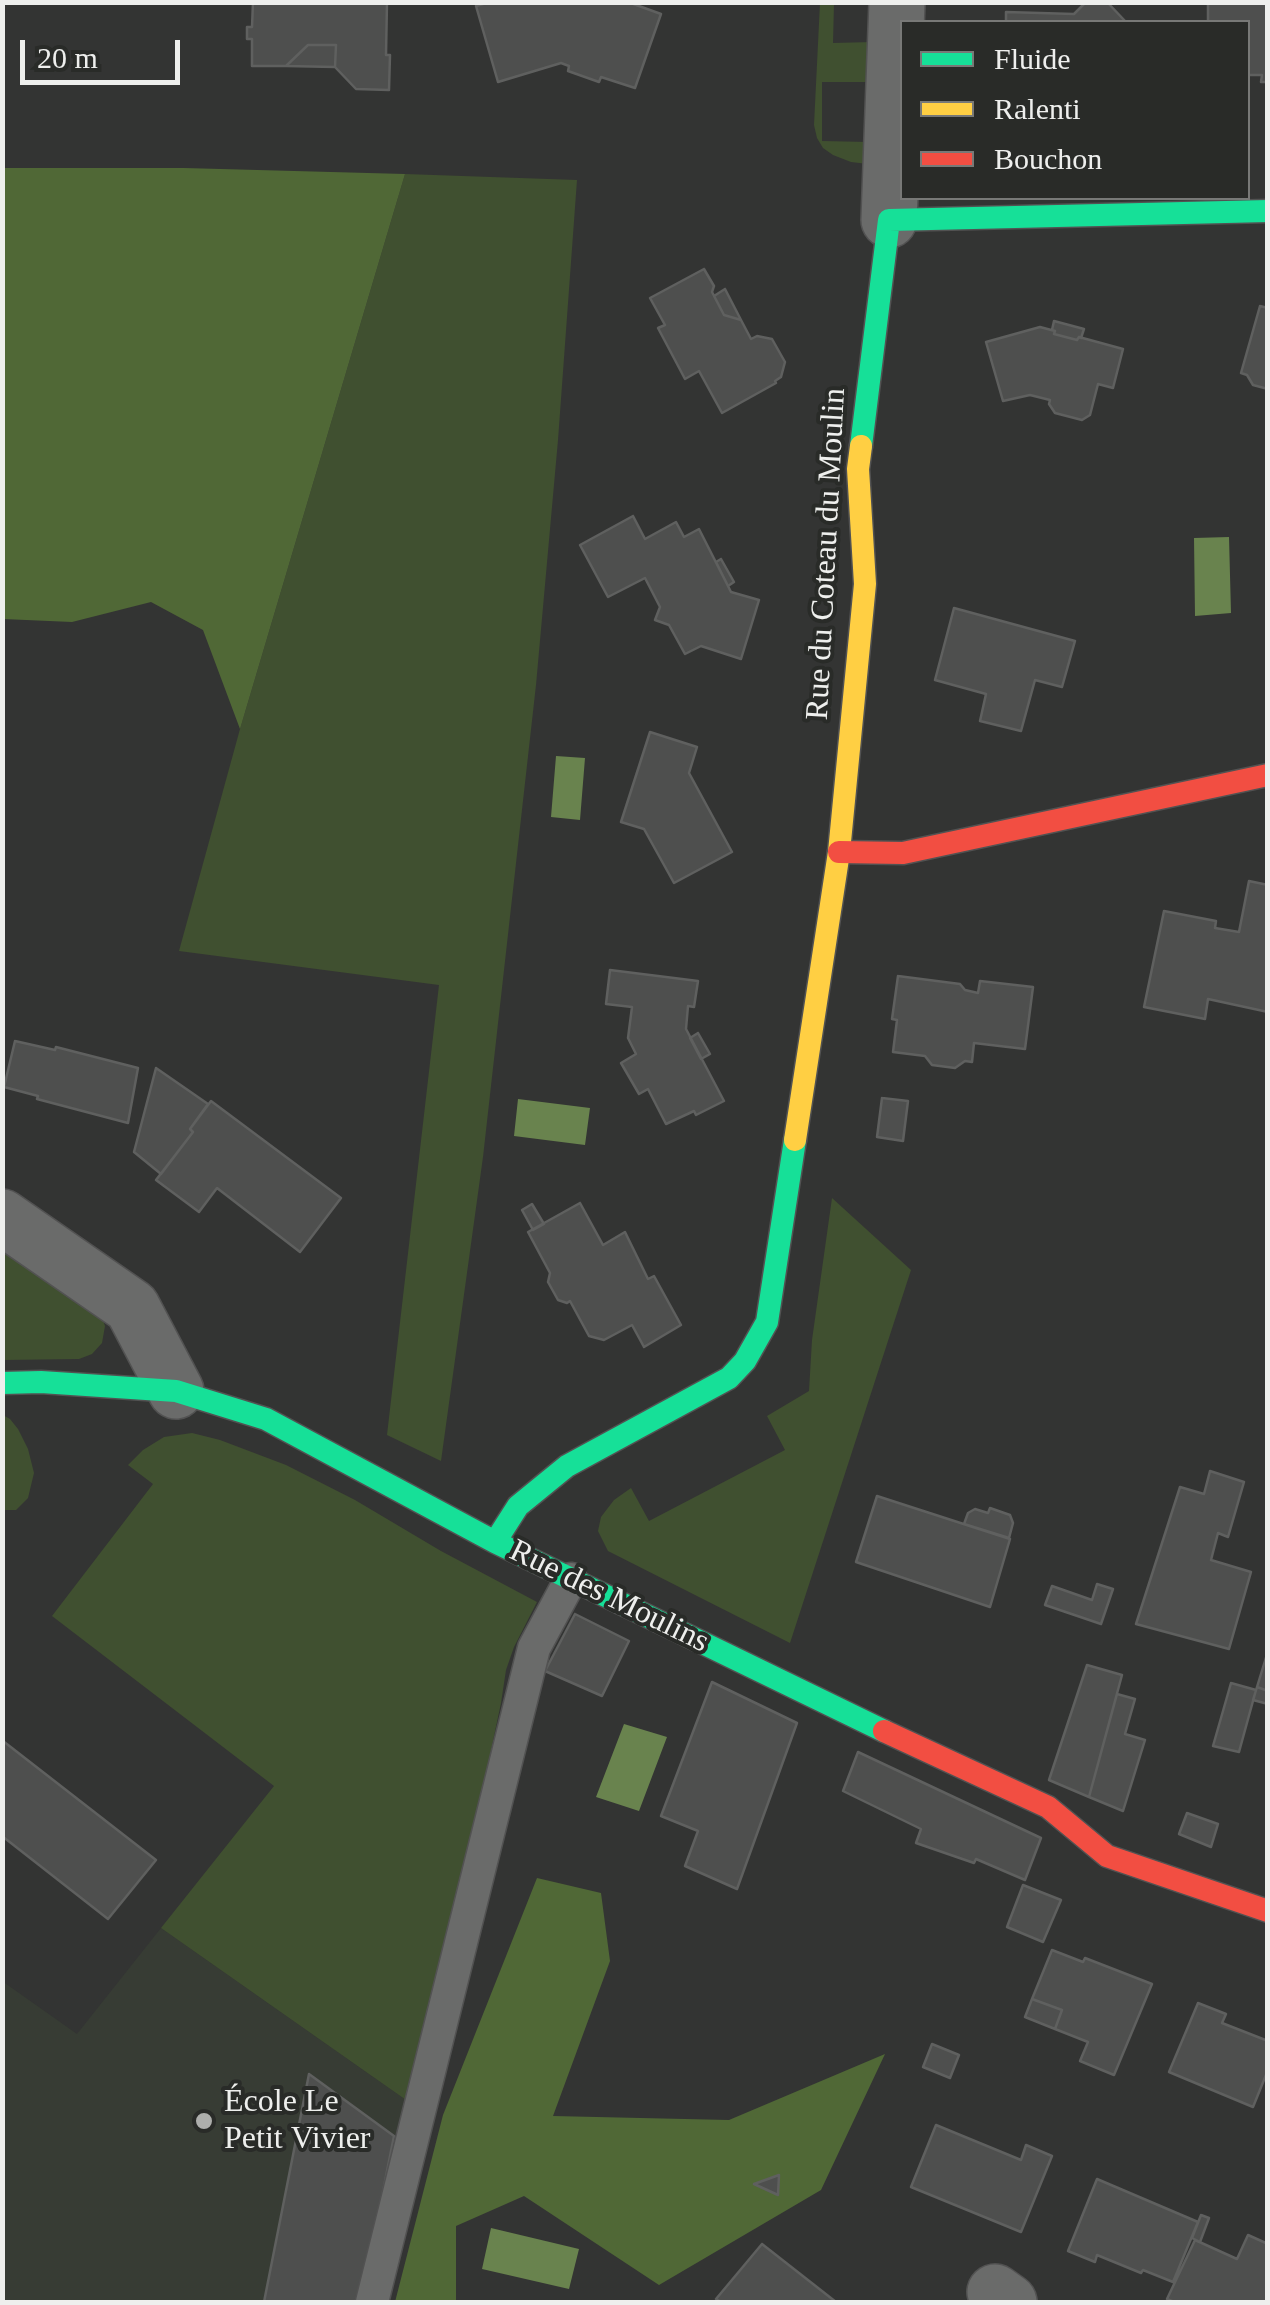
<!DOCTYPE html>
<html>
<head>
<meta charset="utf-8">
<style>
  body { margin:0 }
  #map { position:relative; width:1270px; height:2305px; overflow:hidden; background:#333433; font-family:"Times New Roman",serif }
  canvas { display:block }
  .frame { position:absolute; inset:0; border:5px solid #eeefed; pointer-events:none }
  .legend { position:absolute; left:900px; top:20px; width:350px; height:180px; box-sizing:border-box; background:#292b28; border:2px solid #787977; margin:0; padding:12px 18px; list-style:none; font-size:30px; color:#eeefed }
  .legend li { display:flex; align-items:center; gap:20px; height:50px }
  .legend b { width:50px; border:2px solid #787977 }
  .scale { position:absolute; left:20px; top:40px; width:160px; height:45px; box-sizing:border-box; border:5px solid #eeefed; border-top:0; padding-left:12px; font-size:30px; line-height:35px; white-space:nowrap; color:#eeefed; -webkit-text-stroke:8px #292b28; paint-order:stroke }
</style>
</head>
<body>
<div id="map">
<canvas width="1270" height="2305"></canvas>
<div class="frame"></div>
<ul class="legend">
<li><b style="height:12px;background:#16e098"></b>Fluide</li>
<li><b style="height:12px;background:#ffcf43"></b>Ralenti</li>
<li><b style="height:12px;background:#f24e42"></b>Bouchon</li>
</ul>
<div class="scale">20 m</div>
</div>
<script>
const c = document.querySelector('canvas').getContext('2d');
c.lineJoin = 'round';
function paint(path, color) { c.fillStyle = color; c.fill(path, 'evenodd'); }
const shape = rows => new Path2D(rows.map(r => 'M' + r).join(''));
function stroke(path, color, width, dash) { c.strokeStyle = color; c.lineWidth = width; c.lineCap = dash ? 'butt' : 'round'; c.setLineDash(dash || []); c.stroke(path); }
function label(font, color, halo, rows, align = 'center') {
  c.font = font + ' "Times New Roman",serif'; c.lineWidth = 8; c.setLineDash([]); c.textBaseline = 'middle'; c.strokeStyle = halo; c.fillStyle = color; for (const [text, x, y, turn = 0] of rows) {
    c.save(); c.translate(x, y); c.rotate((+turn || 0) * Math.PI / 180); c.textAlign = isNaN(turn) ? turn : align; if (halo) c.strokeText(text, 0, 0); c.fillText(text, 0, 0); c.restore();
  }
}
const built = shape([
  [161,1928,416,2107,394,2136,361,2302,3,2302,2,1981,77,2034]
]);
const green = shape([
  [820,3,834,3,833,43,873,42,870,82,822,82,822,141,868,142,868,164,851,162,833,155,823,148,817,138,814,125],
  [405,174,577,180,558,440,536,685,483,1157,441,1461,387,1435,439,985,179,951,240,729],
  [832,1198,911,1270,790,1643,608,1551,598,1531,601,1517,614,1500,631,1488,649,1521,785,1450,767,1416,809,1391,812,1340],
  [2,1232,100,1312,105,1326,102,1343,92,1354,79,1359,3,1360],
  [3,1415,10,1419,18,1429,28,1449,34,1473,28,1498,16,1510,3,1510],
  [192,1433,220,1440,286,1465,355,1500,441,1551,537,1602,514,1647,506,1670,501,1703,416,2107,161,1928,274,1786,52,1616,153,1484,128,1465,143,1450,164,1437]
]);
const forest = shape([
  [3,168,184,168,405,174,240,729,203,630,151,602,72,622,3,619],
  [537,1878,601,1893,610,1961,553,2116,729,2120,885,2054,821,2190,659,2285,524,2196,456,2226,456,2302,395,2302,443,2115]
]);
const water = shape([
  [1229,537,1231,613,1195,616,1194,538],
  [556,756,585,758,580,820,551,817],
  [518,1099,590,1108,585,1145,514,1136],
  [624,1724,667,1737,639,1811,596,1797],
  [491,2228,579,2249,569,2289,482,2269]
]);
const building = shape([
  [253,2,387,2,386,55,390,55,389,90,356,89,335,67,336,45,308,45,286,66,252,66,252,39,247,39,247,27,252,27,253,2],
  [490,2,628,2,661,14,635,88,601,77,599,82,568,71,569,66,561,63,498,82,476,6,490,2],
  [1086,2,1107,2,1126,22,1006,22,1006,12,1074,14,1086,2],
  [1208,2,1268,3,1268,82,1261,82,1262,75,1248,75,1248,22,1208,22,1208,2],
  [308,45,336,45,335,67,286,66,308,45],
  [704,269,714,286,712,292,724,315,741,320,751,339,757,336,772,339,785,362,781,377,775,381,776,383,722,413,699,371,685,379,658,328,665,325,650,298,704,269],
  [725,289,741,320,724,315,714,296,725,289],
  [1260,306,1268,308,1268,389,1253,385,1247,375,1241,373,1260,306],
  [1054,321,1084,329,1081,338,1079,337,1077,340,1054,334,1055,331,1052,330,1054,321],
  [1040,327,1055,331,1054,334,1077,340,1079,337,1123,349,1113,388,1098,384,1090,415,1082,420,1055,413,1049,404,1050,400,1030,395,1003,401,986,342,1040,327],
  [633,516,645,539,676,522,684,537,699,529,731,592,759,600,741,659,701,646,685,654,669,625,655,620,660,607,645,578,608,597,580,545,633,516],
  [721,559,734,582,728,586,716,562,721,559],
  [954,608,1075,641,1062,687,1035,680,1021,731,980,721,986,694,935,680,954,608],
  [650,732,697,747,689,773,732,852,674,883,644,829,621,822,650,732],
  [1249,881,1268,885,1268,1012,1208,999,1205,1019,1144,1007,1164,911,1216,921,1215,928,1239,932,1249,881],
  [610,970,698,981,694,1007,688,1006,686,1029,724,1101,696,1115,694,1111,666,1124,648,1089,639,1094,621,1063,636,1054,628,1038,632,1007,606,1004,610,970],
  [898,976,960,984,965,990,978,993,980,981,1033,987,1025,1049,974,1043,972,1062,965,1061,955,1068,932,1065,925,1056,893,1052,897,1020,892,1019,898,976],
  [698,1033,710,1054,701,1059,690,1038,698,1033],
  [15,1041,55,1050,56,1047,138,1068,128,1123,37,1099,38,1096,4,1087,15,1041],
  [156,1068,208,1104,190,1129,193,1132,161,1174,134,1152,156,1068],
  [882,1098,908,1101,903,1141,877,1137,882,1098],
  [211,1101,341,1198,300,1252,217,1188,199,1212,156,1180,193,1132,190,1129,211,1101],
  [580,1203,603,1245,625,1232,648,1279,654,1276,681,1325,644,1347,632,1325,604,1340,589,1336,570,1301,567,1303,558,1300,548,1282,550,1273,528,1232,580,1203],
  [532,1204,544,1224,533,1230,522,1210,532,1204],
  [1210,1471,1244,1482,1228,1537,1218,1533,1211,1560,1251,1572,1229,1649,1136,1624,1180,1487,1204,1494,1210,1471],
  [877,1496,1010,1539,990,1607,856,1562,877,1496],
  [990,1508,1010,1515,1013,1523,1009,1538,964,1524,968,1513,975,1509,988,1513,990,1508],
  [1097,1584,1113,1589,1101,1624,1045,1605,1052,1586,1092,1600,1097,1584],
  [575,1614,629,1641,602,1696,545,1671,575,1614],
  [1268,1651,1268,1691,1257,1687,1268,1651],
  [1087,1665,1122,1675,1089,1797,1049,1780,1087,1665],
  [712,1682,797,1723,737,1889,685,1866,698,1831,661,1816,712,1682],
  [1231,1683,1256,1690,1239,1752,1213,1746,1231,1683],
  [1257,1687,1268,1691,1268,1704,1253,1700,1257,1687],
  [1117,1694,1135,1699,1125,1734,1145,1740,1123,1811,1089,1797,1117,1694],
  [3,1741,156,1860,108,1919,2,1836,3,1741],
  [858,1752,1041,1838,1025,1880,976,1859,974,1863,916,1843,921,1829,843,1791,858,1752],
  [1187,1813,1218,1824,1211,1847,1179,1834,1187,1813],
  [1023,1885,1061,1900,1043,1942,1007,1927,1023,1885],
  [1052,1950,1083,1962,1085,1958,1152,1984,1114,2075,1080,2061,1088,2042,1055,2029,1062,2010,1032,1999,1052,1950],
  [1032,1999,1062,2010,1055,2029,1025,2017,1032,1999],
  [1198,2003,1226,2014,1222,2023,1268,2041,1268,2070,1253,2107,1169,2072,1198,2003],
  [932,2044,959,2055,950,2078,923,2067,932,2044],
  [309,2074,394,2136,361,2302,264,2302,309,2074],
  [936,2125,1021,2160,1026,2145,1052,2156,1021,2232,911,2187,936,2125],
  [779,2175,778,2195,754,2184,779,2175],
  [1097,2179,1198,2222,1173,2282,1143,2270,1141,2273,1097,2255,1095,2262,1068,2251,1097,2179],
  [1201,2215,1209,2218,1200,2242,1192,2238,1201,2215],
  [1248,2235,1268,2244,1268,2302,1174,2302,1167,2299,1195,2240,1237,2259,1248,2235],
  [762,2244,836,2302,721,2302,716,2299,762,2244]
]);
const lane = shape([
  [372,2302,534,1648,571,1579]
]);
const street = shape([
  [889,220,897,2],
  [2,1217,132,1307,176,1391],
  [995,2292,1009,2302]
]);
const fast = shape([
  [861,446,889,220,1268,211],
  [2,1383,41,1382,176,1391,266,1419,495,1542,884,1731],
  [495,1542,518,1506,567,1466,729,1378,745,1361,767,1322,795,1140]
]);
const slow = shape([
  [795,1140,839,852,865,584,858,469,861,446]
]);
const jam = shape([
  [839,852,903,853,1268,775],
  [884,1731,1048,1807,1107,1856,1268,1911]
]);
const markers = [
  [204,2121,10,"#adaeac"]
];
const streetNames = [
  ["Rue du Coteau du Moulin",827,554,-87],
  ["Rue des Moulins",609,1597,26]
];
const poiNames = [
  ["École Le",224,2103],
  ["Petit Vivier",224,2140]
];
paint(built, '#373c34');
paint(green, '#405030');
paint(forest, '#506836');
paint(water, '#69834e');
paint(building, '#4e4f4e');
stroke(building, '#5f605f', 2.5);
stroke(lane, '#525252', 35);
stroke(street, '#525252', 58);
stroke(fast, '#525252', 25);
stroke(slow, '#525252', 25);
stroke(jam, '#525252', 25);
stroke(lane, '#6a6b6a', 32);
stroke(street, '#6a6b6a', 55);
stroke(fast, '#16e098', 22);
stroke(slow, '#ffcf43', 22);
stroke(jam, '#f24e42', 22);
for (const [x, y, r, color] of markers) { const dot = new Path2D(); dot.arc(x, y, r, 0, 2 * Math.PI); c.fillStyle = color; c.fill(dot); stroke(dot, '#292b28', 4); }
label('32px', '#eeefed', '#292b28', streetNames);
label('32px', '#eeefed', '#292b28', poiNames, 'left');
</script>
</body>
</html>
